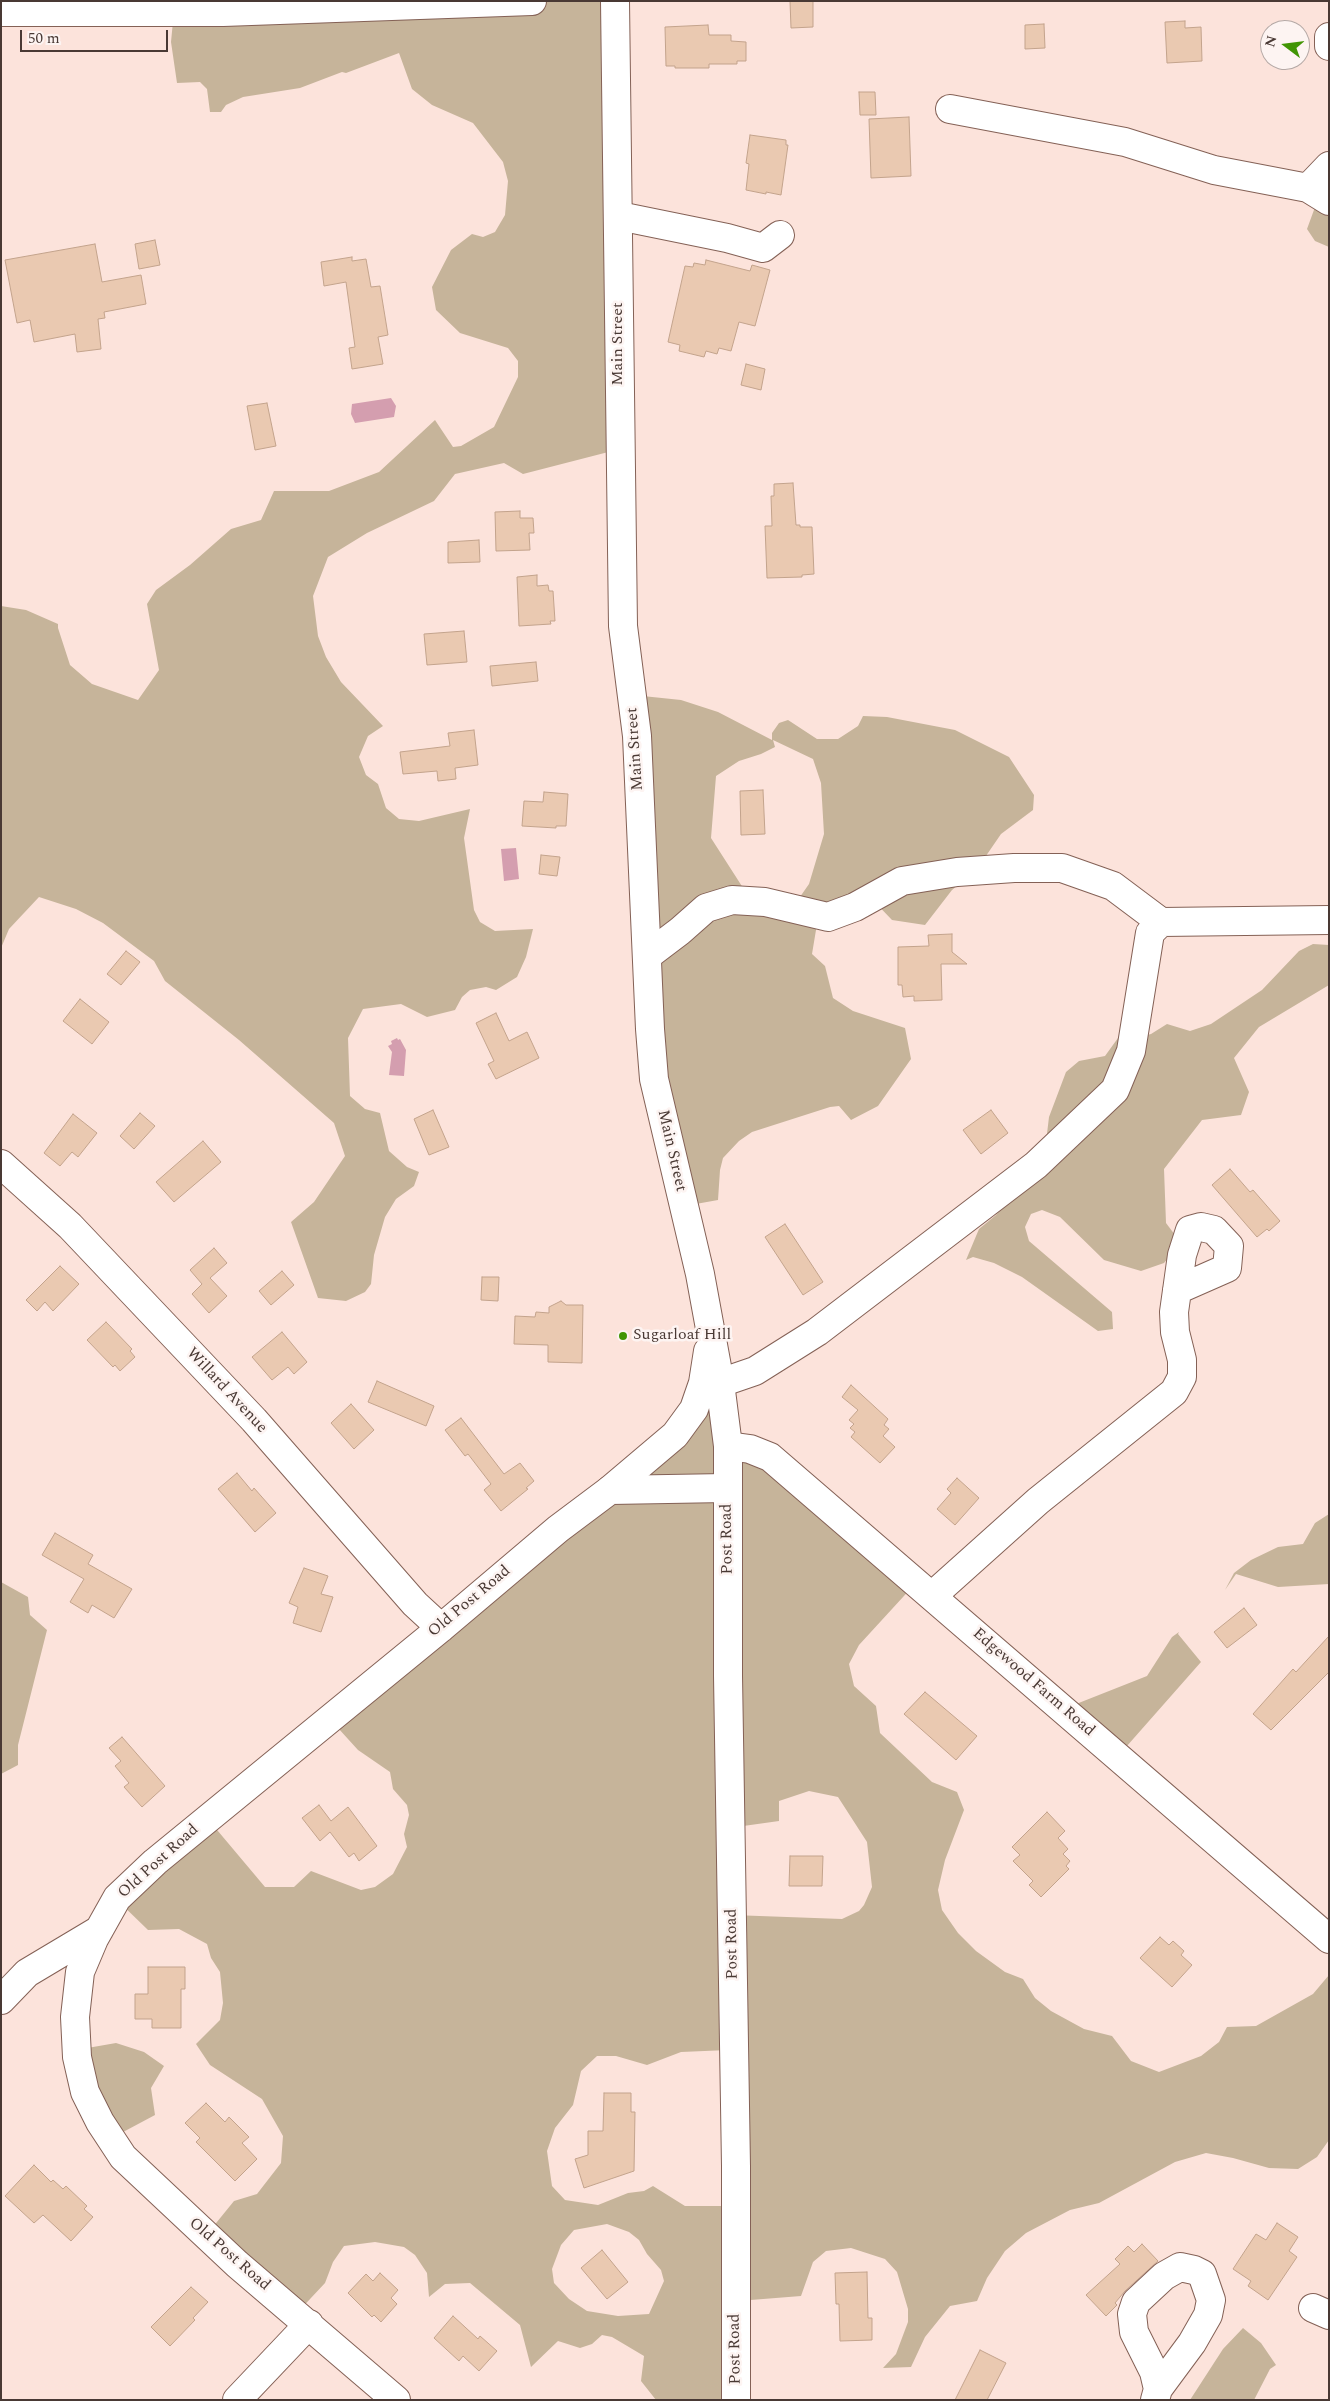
<!DOCTYPE html>
<html>
<head>
<meta charset="utf-8">
<style>
  body { margin:0 }
  #map { position:relative; width:1330px; height:2401px; overflow:hidden; background:#fce3db; font-family:Spectral,serif }
  canvas { display:block }
  .frame { position:absolute; inset:0; border:2px solid #493934; pointer-events:none }
  .north { position:absolute; left:1260px; top:20px; width:50px; height:50px; box-sizing:border-box; background:#fdf4f2; border:1px solid #b5a9a6; border-radius:50%; rotate:285deg; font-size:14px; font-weight:700; line-height:20px; text-align:center; color:#493934 }
  .north::after { content:''; display:block; margin:auto; width:18px; height:22px; background:#419504; clip-path:polygon(50% 0,100% 100%,50% 72%,0 100%) }
  .scale { position:absolute; left:20px; top:30px; width:148px; height:22px; box-sizing:border-box; border:2px solid #493934; border-top:0; padding-left:6px; font-size:15px; line-height:18px; white-space:nowrap; color:#493934; -webkit-text-stroke:4px #fdf4f2; paint-order:stroke }
</style>
</head>
<body>
<div id="map">
<canvas width="1330" height="2401"></canvas>
<div class="frame"></div>
<div class="north">N</div>
<div class="scale">50 m</div>
</div>
<script>
const c = document.querySelector('canvas').getContext('2d');
c.lineJoin = 'round';
function paint(path, color) { c.fillStyle = color; c.fill(path, 'evenodd'); }
const shape = rows => new Path2D(rows.map(r => 'M' + r).join(''));
function stroke(path, color, width, dash) { c.strokeStyle = color; c.lineWidth = width; c.lineCap = dash ? 'butt' : 'round'; c.setLineDash(dash || []); c.stroke(path); }
function label(font, color, halo, rows, align = 'center') {
  c.font = font + ' Spectral,serif'; c.lineWidth = 5; c.setLineDash([]); c.textBaseline = 'middle'; c.strokeStyle = halo; c.fillStyle = color; for (const [text, x, y, turn = 0] of rows) {
    c.save(); c.translate(x, y); c.rotate((+turn || 0) * Math.PI / 180); c.textAlign = isNaN(turn) ? turn : align; if (halo) c.strokeText(text, 0, 0); c.fillText(text, 0, 0); c.restore();
  }
}
const green = shape([
  [345,1,611,1,620,449,523,474,504,463,455,474,434,501,367,533,328,557,313,596,318,636,326,657,341,682,383,726,368,736,359,757,366,775,378,784,386,808,399,819,419,821,470,809,464,838,474,910,480,922,495,931,533,929,526,957,517,977,496,990,486,987,470,990,462,997,455,1010,427,1017,401,1004,363,1009,348,1038,350,1096,365,1109,380,1113,389,1151,407,1167,419,1172,414,1186,396,1199,385,1217,374,1255,371,1284,365,1292,346,1301,318,1298,291,1222,314,1202,345,1156,334,1123,239,1040,165,981,154,961,103,923,76,909,39,897,9,929,1,948,1,606,26,610,58,624,58,628,70,665,92,684,138,700,159,670,147,604,156,590,190,565,231,529,261,520,274,491,329,491,379,472,435,420,453,447,461,446,494,427,518,377,518,361,508,348,460,333,436,310,432,287,451,250,472,234,483,237,495,232,505,215,508,181,503,162,473,123,432,105,412,89,399,53,346,73,342,72,300,88,243,97,226,105,221,112,210,112,207,89,200,82,177,83,171,42,174,11],
  [1329,183,1329,247,1315,241,1307,229,1322,188],
  [633,695,681,700,718,712,772,740,772,733,779,723,788,720,817,739,838,739,858,726,863,716,887,717,955,730,1009,757,1034,795,1033,810,1001,834,977,869,952,890,925,925,892,920,870,897,846,896,818,918,812,954,825,966,833,998,853,1011,905,1028,911,1059,878,1106,851,1120,839,1106,830,1107,752,1132,739,1141,723,1158,720,1170,718,1200,679,1207],
  [773,740,813,759,821,783,824,834,809,884,786,917,754,905,711,838,716,776,739,761,761,754,775,747],
  [1313,944,1329,945,1329,985,1259,1027,1234,1058,1249,1092,1241,1115,1202,1120,1164,1169,1166,1223,1181,1243,1164,1263,1141,1271,1104,1260,1060,1217,1042,1210,1031,1214,1025,1227,1029,1241,1112,1312,1113,1329,1098,1331,1022,1277,994,1263,973,1257,966,1260,979,1229,996,1215,1019,1188,1046,1142,1049,1117,1066,1072,1079,1061,1105,1056,1118,1038,1129,1040,1151,1034,1167,1024,1190,1031,1211,1024,1262,990,1299,951],
  [707,1347,724,1444,746,1447,914,1585,859,1645,849,1664,854,1686,876,1706,880,1733,932,1782,957,1792,964,1810,945,1860,938,1890,942,1910,958,1933,976,1951,1005,1972,1023,1979,1035,1998,1051,2011,1084,2029,1112,2036,1131,2061,1159,2072,1201,2056,1219,2042,1227,2027,1256,2026,1313,1994,1329,1975,1329,2140,1317,2157,1298,2169,1269,2168,1233,2158,1206,2153,1175,2162,1099,2203,1070,2210,1026,2233,1005,2251,987,2278,977,2301,950,2306,925,2337,911,2367,883,2368,896,2354,908,2322,908,2309,897,2272,885,2259,851,2248,826,2251,813,2262,801,2296,738,2301,733,2400,656,2400,641,2381,644,2356,612,2337,602,2335,592,2344,580,2348,558,2341,531,2367,520,2325,470,2283,445,2284,429,2297,427,2273,415,2255,404,2247,375,2242,344,2246,333,2262,325,2283,296,2314,208,2233,234,2201,257,2194,281,2163,283,2136,262,2099,210,2065,196,2044,220,2020,223,2003,220,1972,211,1958,207,1944,179,1929,148,1930,115,1898,207,1818,265,1887,294,1887,311,1871,361,1890,375,1887,393,1874,407,1847,404,1834,409,1815,407,1805,393,1789,390,1772,358,1750,328,1717,670,1436],
  [809,1791,838,1797,867,1842,872,1887,864,1905,859,1911,842,1919,732,1915,729,1828,779,1821,779,1801],
  [728,2050,730,2206,685,2206,653,2186,644,2191,628,2193,598,2205,565,2200,552,2186,547,2151,555,2128,573,2105,581,2071,597,2056,616,2056,647,2065,681,2052],
  [607,2224,629,2232,639,2240,647,2254,661,2270,664,2281,649,2314,618,2316,587,2311,569,2299,554,2283,552,2269,561,2245,574,2230],
  [1329,1514,1329,1584,1278,1587,1236,1574,1225,1590,1234,1573,1251,1560,1278,1547,1303,1544,1315,1523],
  [1,1582,28,1597,30,1615,47,1630,18,1745,18,1765,1,1774],
  [1179,1632,1178,1634,1201,1662,1119,1755,1066,1708,1147,1676,1172,1637],
  [116,2043,144,2052,164,2066,151,2088,155,2115,110,2139,76,2050],
  [1243,2328,1261,2343,1276,2365,1270,2369,1254,2400,1190,2400,1223,2349]
]);
const water = shape([
  [391,398,396,406,394,417,355,423,351,414,352,404],
  [516,848,519,879,504,881,501,849],
  [397,1038,398,1040,400,1039,406,1050,404,1076,389,1075,392,1052,388,1046,392,1044,391,1041]
]);
const building = shape([
  [790,1,813,1,813,27,791,28,790,1],
  [1185,21,1185,28,1201,27,1202,61,1167,63,1165,22,1185,21],
  [1044,24,1045,48,1025,49,1025,25,1044,24],
  [708,25,709,35,731,35,731,41,746,42,746,61,737,61,737,64,709,64,709,68,675,68,675,66,666,66,665,27,708,25],
  [859,92,875,92,876,115,860,115,859,92],
  [909,117,911,176,871,178,869,119,909,117],
  [750,135,786,140,786,145,788,145,781,195,766,192,766,194,746,190,749,164,746,163,750,135],
  [155,240,160,265,139,269,135,244,155,240],
  [95,244,102,282,141,275,146,304,104,312,105,318,98,319,101,349,77,352,75,334,34,342,30,320,17,323,5,260,95,244],
  [352,257,352,261,366,259,371,287,380,286,388,335,378,337,383,364,352,369,349,348,355,347,346,282,324,286,321,262,352,257],
  [706,260,750,271,752,265,770,270,755,326,739,322,731,351,719,348,717,354,706,351,704,357,679,351,680,345,668,342,685,266,693,267,694,263,705,265,706,260],
  [746,364,765,369,761,390,741,385,746,364],
  [267,403,276,446,255,450,247,406,267,403],
  [793,483,796,525,800,525,800,527,812,527,814,574,802,575,802,577,767,578,765,526,772,526,771,496,774,496,774,484,793,483],
  [520,511,520,518,533,518,534,533,529,533,530,550,496,551,495,512,520,511],
  [479,540,480,562,448,563,448,542,479,540],
  [537,575,537,586,548,585,549,591,553,591,555,621,550,621,551,624,519,626,517,577,537,575],
  [464,631,467,662,427,665,424,634,464,631],
  [536,662,538,681,492,686,490,666,536,662],
  [474,730,478,765,455,768,456,779,438,781,437,771,403,774,400,752,450,746,448,733,474,730],
  [763,790,765,834,741,835,740,791,763,790],
  [544,792,568,794,566,826,556,826,556,828,522,826,524,801,543,802,544,792],
  [541,855,560,857,557,876,539,874,541,855],
  [952,934,952,952,967,964,941,964,942,1000,914,1001,914,996,903,997,902,985,898,985,898,947,929,946,928,935,952,934],
  [126,951,140,962,121,985,107,974,126,951],
  [80,999,109,1022,92,1044,63,1021,80,999],
  [496,1013,509,1041,527,1032,539,1058,496,1079,488,1064,494,1061,476,1023,496,1013],
  [433,1110,449,1147,429,1155,414,1119,433,1110],
  [991,1110,1008,1133,981,1154,963,1130,991,1110],
  [140,1113,155,1126,134,1149,120,1136,140,1113],
  [73,1114,97,1133,78,1157,72,1152,60,1166,44,1153,73,1114],
  [203,1141,221,1162,174,1202,156,1182,203,1141],
  [1230,1169,1250,1192,1253,1190,1280,1221,1269,1231,1267,1229,1257,1237,1212,1185,1230,1169],
  [785,1224,823,1282,803,1295,765,1237,785,1224],
  [214,1248,227,1263,210,1278,227,1296,209,1313,192,1294,202,1284,190,1270,214,1248],
  [60,1266,79,1284,53,1311,45,1302,37,1311,26,1300,60,1266],
  [282,1271,294,1285,271,1305,259,1291,282,1271],
  [482,1277,499,1277,498,1301,481,1300,482,1277],
  [561,1301,566,1305,583,1305,582,1363,548,1362,548,1345,514,1344,515,1316,535,1317,536,1312,549,1313,549,1307,561,1301],
  [106,1322,132,1349,130,1351,135,1357,120,1371,115,1365,113,1367,87,1340,106,1322],
  [282,1332,307,1362,294,1374,288,1367,272,1380,252,1357,282,1332],
  [377,1381,434,1406,426,1426,368,1402,377,1381],
  [851,1385,888,1419,884,1425,889,1429,883,1436,895,1447,880,1463,851,1437,855,1432,850,1428,854,1424,849,1420,858,1410,842,1397,851,1385],
  [351,1404,374,1430,354,1449,331,1423,351,1404],
  [461,1418,504,1474,520,1463,534,1481,526,1488,528,1489,501,1511,484,1490,491,1484,468,1454,465,1456,445,1430,461,1418],
  [237,1473,252,1491,254,1488,276,1513,255,1532,218,1489,237,1473],
  [957,1478,979,1498,955,1525,937,1509,951,1493,947,1489,957,1478],
  [55,1533,93,1555,88,1564,132,1589,114,1618,92,1605,88,1613,70,1602,84,1579,42,1555,55,1533],
  [304,1568,328,1576,321,1594,333,1597,321,1632,293,1623,298,1607,289,1603,304,1568],
  [1244,1608,1257,1625,1227,1648,1214,1632,1244,1608],
  [1329,1636,1329,1672,1271,1730,1253,1714,1293,1669,1296,1672,1329,1636],
  [925,1692,977,1736,956,1760,904,1714,925,1692],
  [122,1737,165,1786,142,1807,124,1787,129,1783,115,1766,121,1761,109,1748,122,1737],
  [319,1805,331,1821,348,1807,377,1846,359,1861,354,1853,349,1857,330,1832,320,1841,302,1818,319,1805],
  [1047,1812,1065,1831,1058,1838,1068,1849,1063,1854,1070,1861,1066,1866,1069,1869,1041,1897,1029,1885,1033,1881,1013,1861,1020,1855,1012,1847,1047,1812],
  [790,1856,823,1856,822,1886,789,1886,790,1856],
  [1160,1937,1169,1945,1173,1941,1184,1951,1181,1955,1192,1965,1172,1987,1140,1958,1160,1937],
  [148,1967,185,1967,185,1989,181,1989,181,2028,152,2028,152,2019,135,2019,135,1994,148,1994,148,1967],
  [604,2093,631,2093,631,2112,635,2112,634,2171,584,2188,575,2159,588,2155,588,2131,603,2131,604,2093],
  [206,2103,225,2122,229,2117,249,2137,242,2143,257,2159,235,2181,196,2142,200,2138,185,2123,206,2103],
  [34,2165,51,2182,53,2180,63,2189,66,2186,87,2206,84,2209,93,2217,71,2241,43,2215,34,2223,5,2196,34,2165],
  [1277,2223,1298,2237,1289,2251,1297,2257,1268,2300,1248,2286,1251,2281,1233,2269,1256,2234,1266,2240,1277,2223],
  [1142,2244,1158,2261,1125,2291,1115,2303,1117,2305,1106,2316,1086,2295,1120,2264,1115,2259,1128,2246,1134,2252,1142,2244],
  [602,2250,628,2282,607,2299,581,2268,602,2250],
  [867,2272,868,2318,872,2318,872,2340,840,2341,839,2304,836,2304,835,2273,867,2272],
  [380,2273,398,2290,391,2298,397,2304,381,2322,374,2315,372,2317,348,2293,366,2274,373,2281,380,2273],
  [191,2287,208,2302,193,2318,195,2320,170,2346,151,2327,191,2287],
  [453,2316,478,2339,480,2336,497,2351,479,2371,463,2356,459,2361,434,2338,453,2316],
  [980,2350,1006,2363,987,2400,955,2400,980,2350]
]);
const minor = shape([
  [1,12,223,12,532,1],
  [1329,37,1329,46],
  [950,109,1125,142,1214,170,1308,188,1329,201],
  [1308,188,1329,166],
  [619,216,727,238,763,248,780,235],
  [647,956,680,931,706,908,732,900,765,902,828,917,855,907,902,881,957,872,1014,868,1062,868,1113,886,1161,922],
  [1,1164,70,1226,254,1420,415,1604,441,1628],
  [720,1383,755,1371,817,1332,1036,1165,1115,1090,1131,1051,1150,933,1161,922,1329,920],
  [728,1446,750,1449,770,1457,1329,1939],
  [932,1596,1038,1501,1174,1392,1182,1377,1182,1360,1175,1332,1174,1312,1182,1255,1190,1230,1201,1227,1214,1230,1229,1246,1227,1268,1177,1290],
  [1,2000,27,1973,99,1930],
  [1313,2308,1329,2315],
  [237,2400,309,2324],
  [396,2400,237,2264,123,2157,100,2122,85,2092,77,2057,75,2017,80,1972,94,1939,117,1898,155,1862,441,1628,558,1529,610,1490,726,1488],
  [1155,2400,1158,2389,1154,2372,1134,2332,1132,2314,1136,2302,1164,2276,1180,2267,1194,2270,1202,2274,1211,2300,1208,2315,1192,2343,1158,2389]
]);
const major = shape([
  [615,1,623,626,637,736,650,1029,654,1079,700,1274,720,1383,728,1446,728,1676,736,2166,736,2400],
  [610,1490,675,1435,694,1409,703,1383,708,1351]
]);
const markers = [
  [623,1336,5,"#419504"]
];
const streetNames = [
  ["Main Street",619,344,-90],
  ["Main Street",636,749,-94],
  ["Main Street",671,1151,77],
  ["Willard Avenue",226,1391,47],
  ["Post Road",728,1539,-91],
  ["Old Post Road",470,1602,-40],
  ["Edgewood Farm Road",1033,1683,41],
  ["Old Post Road",159,1862,-42],
  ["Post Road",733,1944,-91],
  ["Old Post Road",229,2255,41],
  ["Post Road",736,2349,-91]
];
const poiNames = [
  ["Sugarloaf Hill",633,1336]
];
paint(green, '#c6b49a');
paint(water, '#d49eaf');
paint(building, '#eac9b1');
stroke(building, '#c3a38c', 1);
stroke(minor, '#846156', 30);
stroke(major, '#846156', 30);
stroke(minor, '#fff', 28);
stroke(major, '#fff', 28);
for (const [x, y, r, color] of markers) { const dot = new Path2D(); dot.arc(x, y, r, 0, 2 * Math.PI); c.fillStyle = color; c.fill(dot); stroke(dot, '#fdf4f2', 2); }
label('16px', '#493934', '#fdf4f2', streetNames);
label('16px', '#493934', '#fdf4f2', poiNames, 'left');
</script>
</body>
</html>
